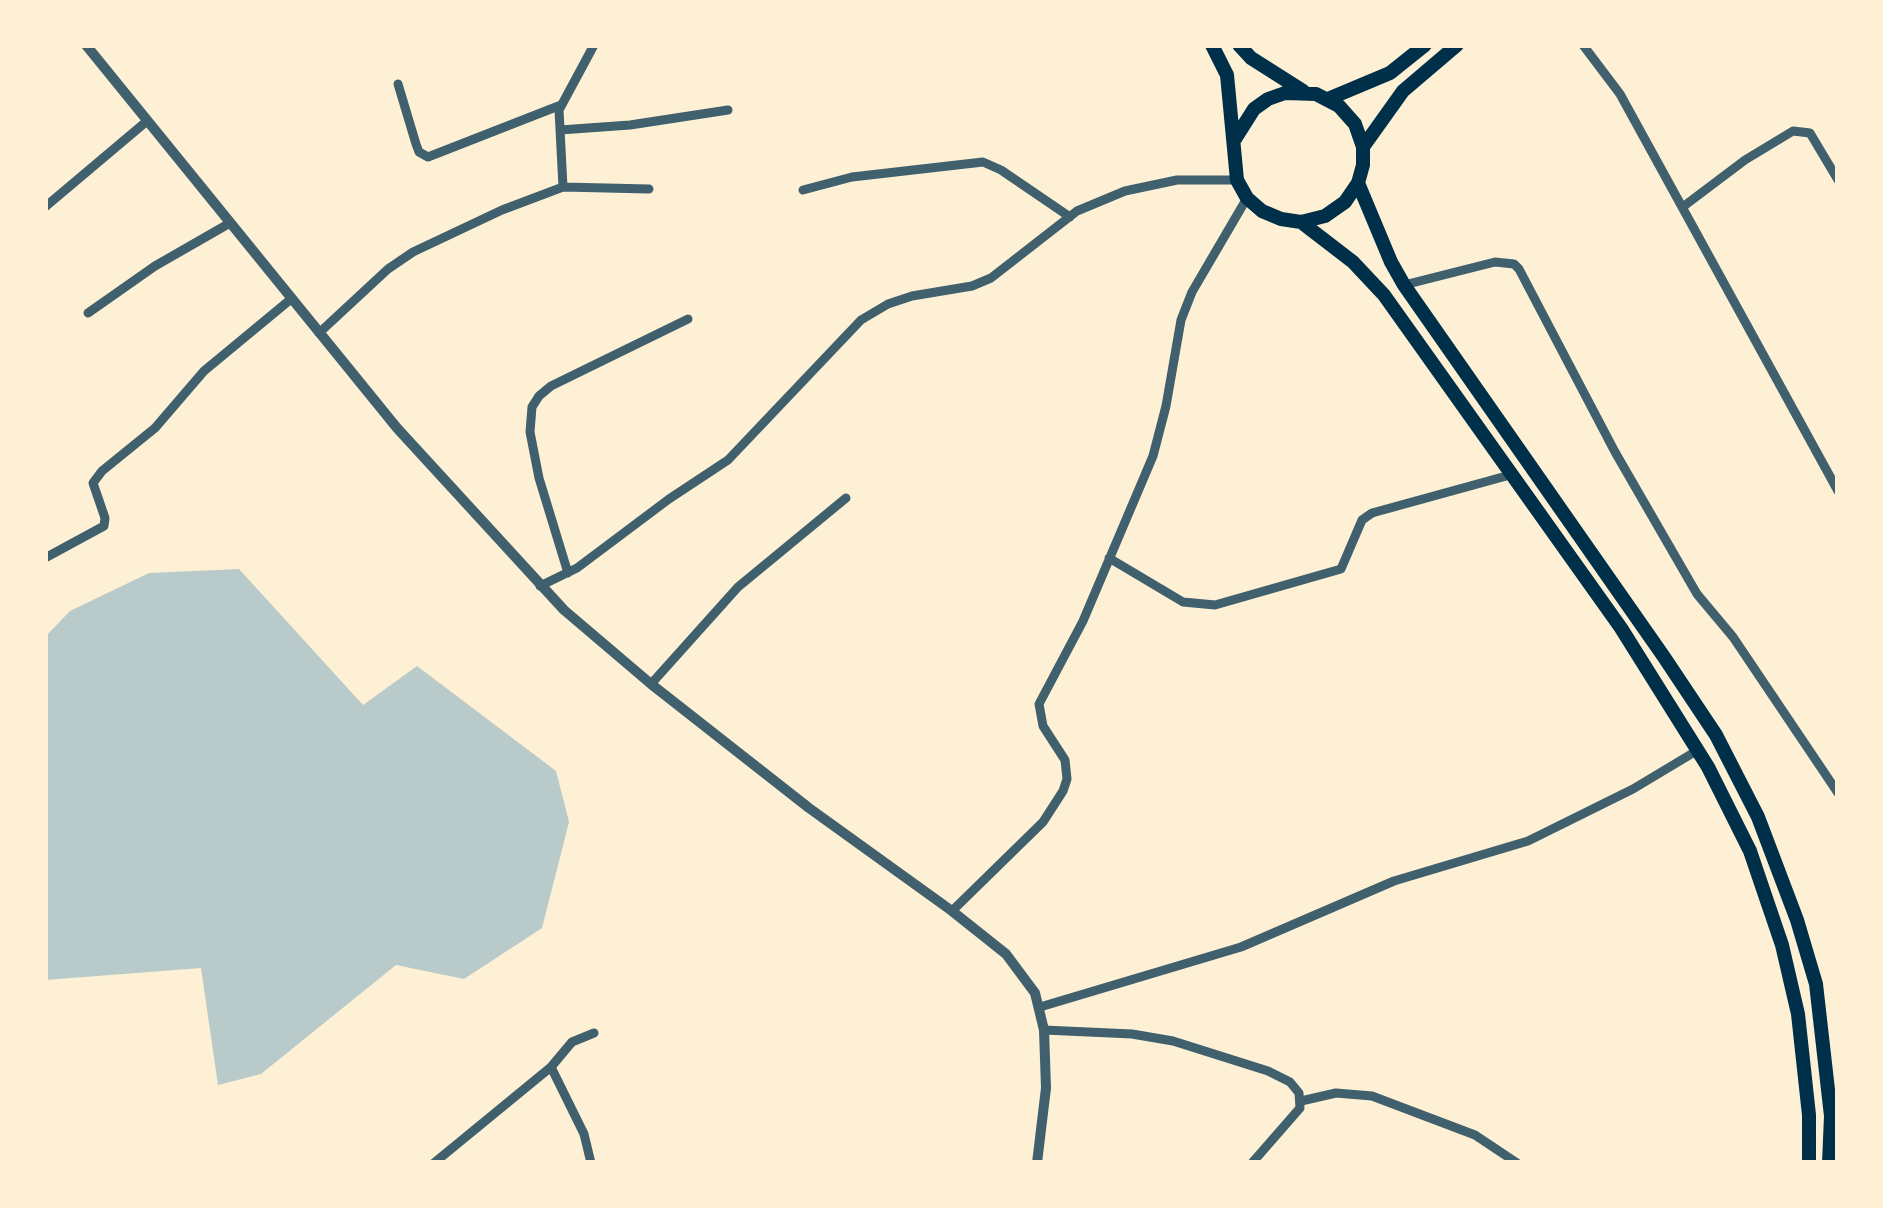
<!DOCTYPE html>
<html>
<head>
<meta charset="utf-8">
<style>
  body { margin:0 }
  #map { position:relative; width:1883px; height:1208px; overflow:hidden; background:#fdf0d5; font-family:"Open Sans",sans-serif }
  canvas { display:block }
  .frame { position:absolute; inset:0; border:48px solid #fdf0d5; pointer-events:none }
</style>
</head>
<body>
<div id="map">
<canvas width="1883" height="1208"></canvas>
<div class="frame"></div>
</div>
<script>
const c = document.querySelector('canvas').getContext('2d');
c.lineJoin = 'round';
function paint(path, color) { c.fillStyle = color; c.fill(path, 'evenodd'); }
const shape = rows => new Path2D(rows.map(r => 'M' + r).join(''));
function stroke(path, color, width, dash) { c.strokeStyle = color; c.lineWidth = width; c.lineCap = dash ? 'butt' : 'round'; c.setLineDash(dash || []); c.stroke(path); }
const green = shape([
  [239,569,363,705,417,666,556,771,569,822,542,928,464,979,396,965,261,1074,218,1085,201,968,45,980,45,637,70,611,149,573]
]);
const minor = shape([
  [1583,45,1620,94,1838,491],
  [398,84,416,144,419,152,428,157,561,105],
  [560,130,630,125,728,110],
  [563,187,559,110,594,45],
  [803,190,852,177,983,162,1001,170,1070,217],
  [1684,206,1745,160,1793,131,1810,133,1838,180],
  [45,207,147,121],
  [1404,285,1495,262,1514,264,1519,269,1615,452,1697,594,1733,637,1838,793],
  [88,313,155,266,230,223],
  [319,333,388,269,413,252,502,210,563,187,649,189],
  [45,558,104,526,105,518,93,483,102,471,155,428,204,371,291,299],
  [1109,558,1183,602,1215,605,1341,569,1362,520,1372,513,1510,475],
  [568,573,539,478,530,432,532,407,539,396,551,386,688,319],
  [540,586,577,568,669,499,728,460,861,320,888,304,912,296,972,286,991,278,1077,211,1125,191,1177,180,1237,180],
  [651,684,738,587,846,498],
  [952,911,1043,822,1063,791,1067,779,1065,760,1043,726,1039,704,1083,621,1153,456,1166,406,1181,320,1192,292,1247,198],
  [1040,1007,1241,947,1394,881,1528,841,1633,789,1698,750],
  [1044,1030,1132,1034,1173,1041,1268,1071,1290,1082,1299,1093,1300,1108,1252,1163],
  [551,1067,584,1134,591,1163],
  [1301,1101,1336,1093,1372,1096,1475,1135,1517,1163],
  [434,1163,551,1067,572,1042,594,1033]
]);
const tertiary = shape([
  [86,45,397,428,564,610,651,684,809,808,952,911,1006,954,1035,993,1044,1030,1046,1088,1037,1163]
]);
const trunk = shape([
  [1212,45,1227,75,1237,180,1247,198,1262,211,1281,219,1301,222,1325,216,1345,202,1358,183,1363,165,1363,147,1355,124,1339,106,1316,94,1285,93,1268,99,1254,109,1235,139],
  [1239,45,1251,58,1303,91],
  [1328,99,1390,73,1425,45],
  [1363,147,1403,91,1457,45],
  [1358,183,1391,262,1404,285,1664,657,1716,735,1758,817,1797,920,1816,984,1831,1116,1829,1163],
  [1301,222,1353,262,1384,295,1621,628,1708,767,1750,851,1782,945,1798,1014,1809,1115,1809,1163]
]);
paint(green, '#b9caca');
stroke(minor, '#3f606c', 9);
stroke(tertiary, '#3f606c', 10);
stroke(trunk, '#003049', 14);
</script>
</body>
</html>
